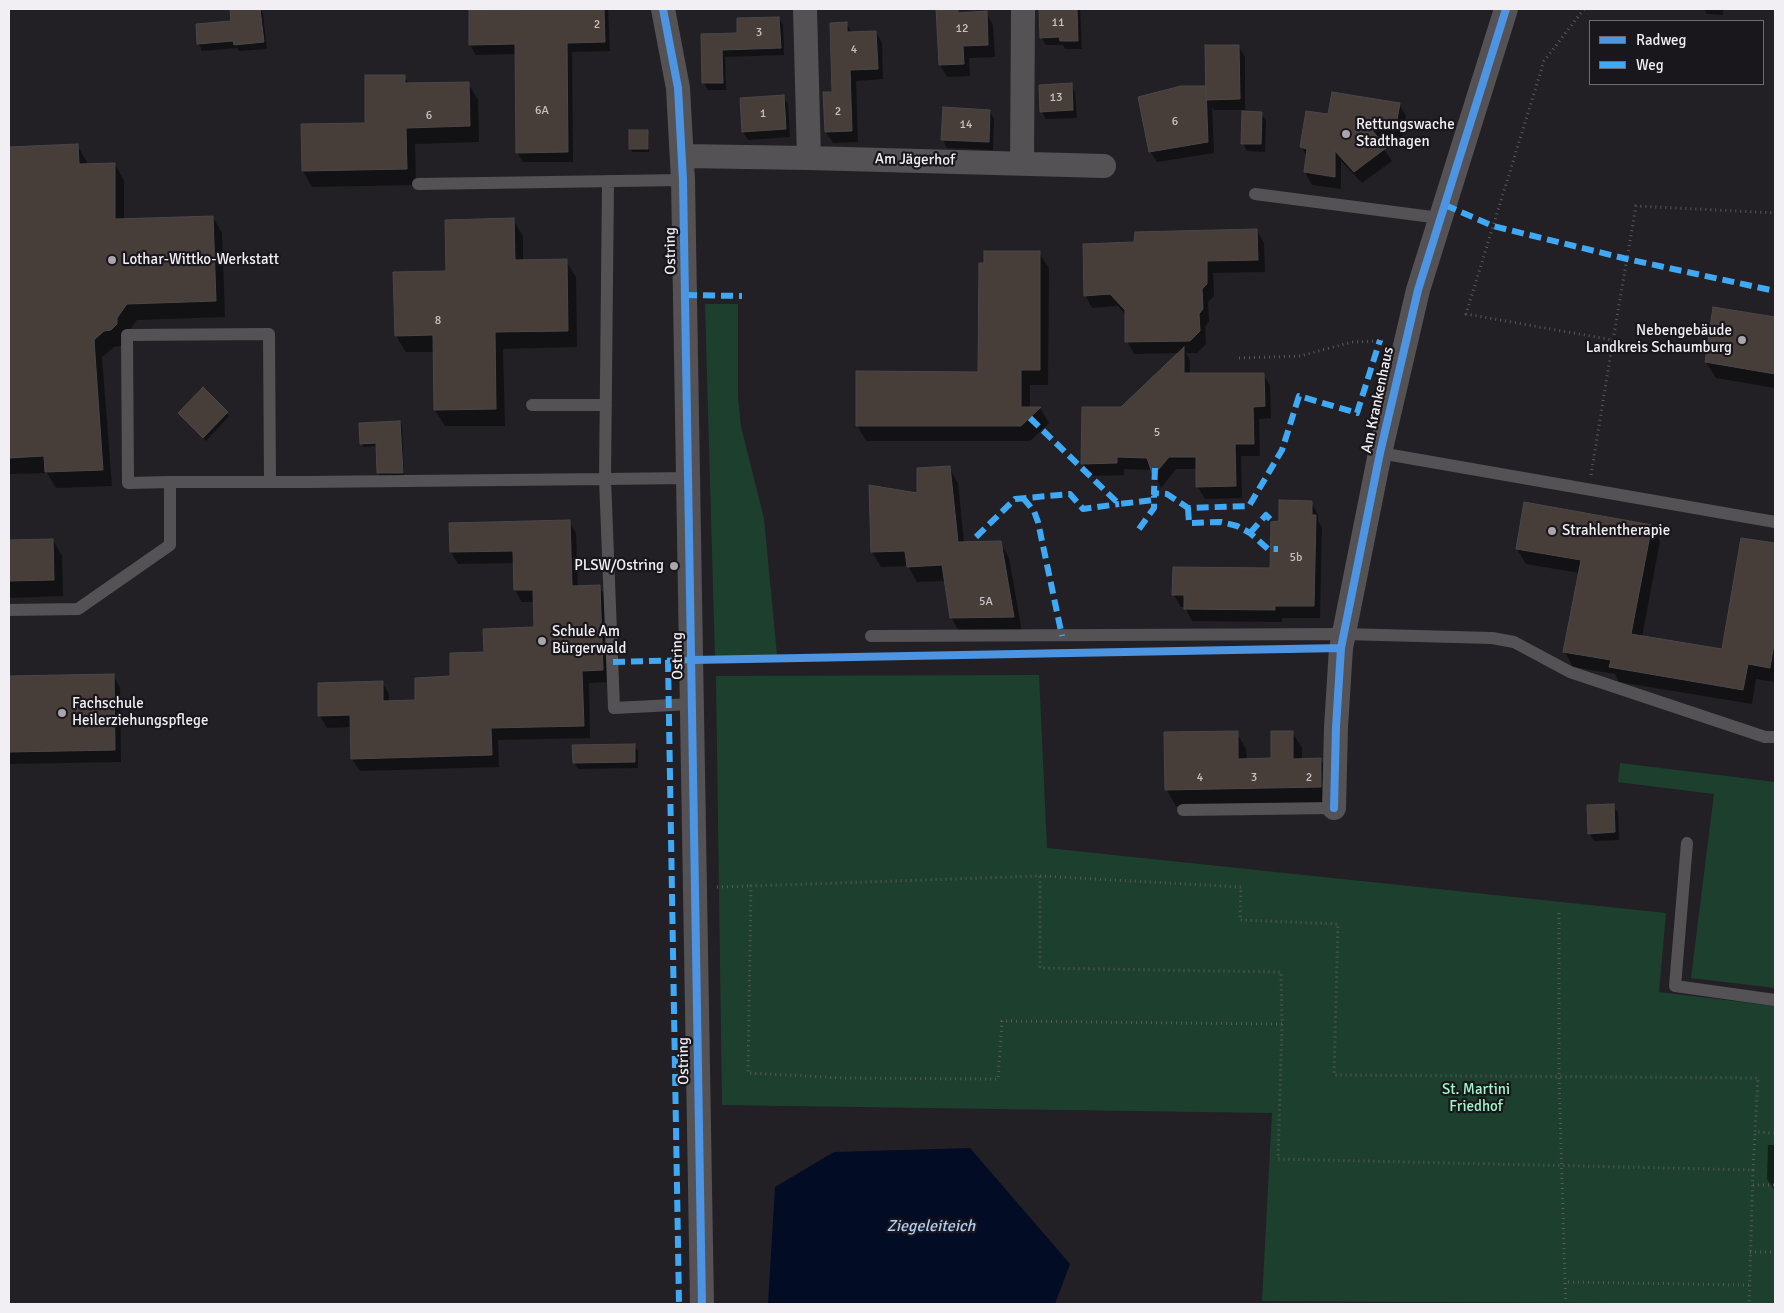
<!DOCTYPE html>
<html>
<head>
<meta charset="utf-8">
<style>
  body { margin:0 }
  #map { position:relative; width:1784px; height:1313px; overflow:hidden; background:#222024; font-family:Signika,sans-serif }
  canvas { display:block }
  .frame { position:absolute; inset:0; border:10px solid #f1eff3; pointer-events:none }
  .legend { position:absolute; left:1589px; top:20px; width:175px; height:65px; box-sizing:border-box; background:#19161c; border:1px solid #6f6d72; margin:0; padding:6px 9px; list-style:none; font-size:15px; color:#f1eff3 }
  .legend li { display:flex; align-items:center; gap:10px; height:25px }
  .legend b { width:25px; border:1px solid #6f6d72 }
</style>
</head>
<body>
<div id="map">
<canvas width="1784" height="1313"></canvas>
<div class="frame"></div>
<ul class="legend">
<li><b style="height:6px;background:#4d94e3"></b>Radweg</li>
<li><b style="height:6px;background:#3fa9f5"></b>Weg</li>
</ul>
</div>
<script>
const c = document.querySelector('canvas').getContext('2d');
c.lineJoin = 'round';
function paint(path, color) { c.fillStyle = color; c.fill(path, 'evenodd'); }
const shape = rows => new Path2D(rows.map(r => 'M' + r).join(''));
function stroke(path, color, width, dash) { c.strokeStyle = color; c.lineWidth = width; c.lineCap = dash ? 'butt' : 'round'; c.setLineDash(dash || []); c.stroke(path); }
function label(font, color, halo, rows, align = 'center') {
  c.font = font + ' Signika,sans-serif'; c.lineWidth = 4.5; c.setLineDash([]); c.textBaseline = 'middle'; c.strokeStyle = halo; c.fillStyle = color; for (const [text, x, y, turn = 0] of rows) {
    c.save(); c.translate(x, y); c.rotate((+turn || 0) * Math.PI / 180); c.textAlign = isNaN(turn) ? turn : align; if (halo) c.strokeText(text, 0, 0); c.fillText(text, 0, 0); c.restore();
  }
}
const green = shape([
  [705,304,738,304,738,398,741,427,764,519,777,655,715,657],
  [1039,675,1047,848,1666,913,1659,992,1775,1006,1775,1304,1262,1301,1272,1113,722,1105,716,676],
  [1620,763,1775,782,1775,988,1691,978,1714,794,1618,782]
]);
const water = shape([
  [970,1148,1070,1264,1055,1304,768,1304,775,1187,834,1152]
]);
const shadow = shape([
  [250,9,260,9,263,14,267,49,239,51,237,48,202,51,199,44,197,25,233,23,231,11],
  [542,9,608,9,610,51,572,52,573,162,523,162,517,152,516,54,476,55,470,45,470,11],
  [957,9,960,14,986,13,993,25,995,57,969,58,970,76,947,77,940,65],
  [1040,9,1080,9,1082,49,1065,49,1063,45,1046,45,1041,37],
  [1704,9,1723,9,1723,15,1707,14],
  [779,18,783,25,784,55,725,57,726,90,708,90,704,83,702,35,739,34],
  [846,23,852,33,876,32,882,43,883,79,856,81,858,142,833,143,826,132],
  [1238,46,1245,57,1245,110,1214,110,1212,107,1214,153,1157,162,1150,151],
  [404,76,409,85,468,83,478,100,479,142,415,144,416,185,312,187,303,171,367,124],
  [1071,85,1075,93,1077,118,1046,119,1041,111],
  [783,96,788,104,790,137,748,140,743,132,741,99],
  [1399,104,1406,116,1402,143,1377,139,1392,161,1362,183,1341,161,1341,189,1312,185,1305,172,1307,157,1302,147],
  [990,111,994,119,993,150,947,148,943,140],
  [1261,113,1266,121,1265,152,1247,151,1243,143],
  [647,132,649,135,649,152,632,152,630,148],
  [77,145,87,162,87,165,115,164,124,181,124,220,213,217,222,233,225,317,137,320,126,335,126,341,120,346,114,347,102,357,112,486,56,488,47,473,9,474,9,148],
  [513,220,523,236,523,261,566,261,576,277,577,347,503,349,505,426,445,426,435,410,434,352,406,352,396,336],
  [1257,231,1264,243,1265,272,1213,273,1214,296,1208,302,1209,321,1205,327,1206,344,1197,353,1186,353,1190,361,1190,374,1263,374,1270,386,1271,418,1259,419,1260,456,1241,456,1242,498,1205,499,1198,487,1197,469,1176,469,1161,488,1153,470,1124,469,1124,475,1090,476,1082,463,1122,408,1179,353,1134,354,1127,341,1126,315,1118,306,1092,308,1085,295,1136,243],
  [1039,253,1049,268,1048,385,1030,385,1030,408,1040,408,1049,423,1030,441,866,441,857,425,980,373],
  [1714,309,1775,319,1775,388,1716,378,1706,362],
  [203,389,229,416,206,441,179,413],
  [400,422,402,426,404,476,380,476,378,473,377,446,364,447,361,443],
  [949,468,958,483,964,543,1000,542,1009,558,1022,632,960,633,951,617,945,581,917,582,908,566,881,567,872,552,919,495],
  [1311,502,1318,515,1318,521,1322,528,1320,618,1282,618,1282,622,1192,621,1185,607,1181,607,1174,595,1271,570,1280,522],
  [569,521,576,533,578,587,599,587,607,599,609,682,589,683,590,738,498,740,499,767,360,771,352,759,352,727,327,728,320,716,382,682,389,694,389,702,417,701,485,654,535,629,534,602,522,602,515,590,515,563,458,564,451,552,450,524],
  [1651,526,1660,541,1642,637,1723,650,1742,539,1775,544,1775,682,1756,679,1752,704,1619,682,1615,674,1573,667,1565,652,1579,573,1526,564,1517,549],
  [53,540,62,556,63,596,9,598,9,541],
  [113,675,120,688,121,762,9,764,9,677],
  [1292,732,1302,748,1302,760,1321,760,1330,776,1330,803,1176,806,1167,790,1237,733,1246,749,1247,760,1272,759],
  [634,745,638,751,638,768,578,769,574,762],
  [1613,805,1618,813,1619,840,1594,841,1589,833],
  [1768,1145,1775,1145,1775,1191,1767,1179]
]);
const building = shape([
  [230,9,260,9,264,42,234,45,233,41,197,44,196,24,231,21,230,9],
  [604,9,605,42,567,43,568,152,516,153,515,44,469,45,469,10,604,9],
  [936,9,958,9,958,13,987,11,988,45,963,46,964,64,939,65,936,9],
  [1039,9,1077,9,1078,41,1060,41,1059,37,1040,38,1039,9],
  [779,17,781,48,722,50,723,83,702,83,701,34,737,33,737,18,779,17],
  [847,22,847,32,876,31,878,69,850,70,852,131,825,132,823,92,832,92,830,23,847,22],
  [1205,45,1239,45,1240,99,1206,100,1205,45],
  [365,75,405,75,405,83,469,82,470,126,406,128,407,169,302,171,301,124,365,123,365,75],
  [1072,83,1073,110,1040,112,1039,85,1072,83],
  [1181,86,1206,86,1208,142,1149,152,1138,97,1181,86],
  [1332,92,1400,103,1395,131,1369,126,1386,148,1354,172,1335,151,1335,177,1304,172,1307,149,1300,147,1306,111,1328,114,1332,92],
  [784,95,786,129,742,132,740,98,784,95],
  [943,107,990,110,989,142,941,140,943,107],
  [1242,111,1262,112,1261,144,1241,144,1242,111],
  [629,130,648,130,648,149,629,149,629,130],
  [78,144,79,164,115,163,115,219,213,216,216,301,127,304,117,318,117,324,111,330,104,331,94,340,103,470,45,472,44,456,9,458,9,147,78,144],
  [514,218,515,260,567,259,568,331,495,332,496,409,434,410,433,335,395,336,393,272,446,271,445,220,514,218],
  [1257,229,1258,260,1207,261,1207,284,1202,289,1203,309,1199,314,1200,331,1190,341,1125,342,1125,310,1110,294,1084,296,1083,244,1134,242,1135,232,1257,229],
  [984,251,1040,251,1040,370,1021,370,1021,407,1041,407,1021,426,856,426,856,371,978,372,979,263,984,263,984,251],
  [1713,307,1775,317,1775,374,1705,362,1713,307],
  [1184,347,1184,373,1264,373,1265,406,1253,407,1254,444,1235,444,1236,486,1196,487,1196,457,1169,457,1153,476,1147,458,1117,457,1117,463,1081,464,1082,407,1121,407,1184,347],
  [203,387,228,412,203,438,178,413,203,387],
  [400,421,403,473,377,473,376,443,360,444,359,423,400,421],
  [950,466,958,542,1001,541,1014,617,950,618,942,565,907,567,905,551,871,552,869,485,917,493,917,468,950,466],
  [1279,500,1312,501,1312,515,1316,515,1314,606,1275,606,1275,610,1184,609,1184,595,1172,595,1173,567,1270,568,1271,522,1279,521,1279,500],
  [1524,502,1652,525,1631,634,1722,649,1741,538,1775,543,1775,637,1770,668,1748,664,1743,690,1609,667,1611,660,1563,652,1581,560,1516,549,1524,502],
  [570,520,572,586,600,585,603,670,582,671,584,726,491,728,492,755,351,759,350,715,318,716,318,683,383,681,383,701,415,700,415,678,450,676,450,653,484,652,483,629,534,627,533,590,514,590,513,551,450,552,449,523,570,520],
  [53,539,54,580,9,581,9,540,53,539],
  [114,674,115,750,9,752,9,676,114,674],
  [1238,731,1238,759,1271,758,1271,731,1293,731,1293,759,1321,758,1321,787,1165,790,1164,732,1238,731],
  [635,744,635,762,573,763,572,745,635,744],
  [1614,804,1615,832,1588,834,1587,805,1614,804]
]);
const path = shape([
  [1584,9,1544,61,1466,314,1613,340,1636,206,1775,213],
  [1239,358,1300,356,1352,342,1384,341],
  [1591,475,1613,340],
  [1040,876,1241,887,1240,920,1338,924,1334,1075,1758,1078,1755,1132,1775,1133],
  [717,887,751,886],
  [1559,913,1559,1077,1565,1282],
  [1282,1024,1002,1021,998,1079,843,1078,748,1073,751,886,1040,876,1040,968,1281,972,1282,1024,1278,1159,1753,1170,1749,1304],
  [1753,1170,1755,1132],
  [1753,1185,1775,1185],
  [1750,1252,1775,1252],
  [1566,1304,1565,1282,1749,1285]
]);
const service = shape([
  [608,181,605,479,614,708,692,704],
  [418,184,683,180],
  [1255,194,1440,218],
  [532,405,606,405],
  [1380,453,1775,522],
  [270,482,269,334,127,335,128,483,170,482,306,482,605,479,689,478],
  [9,610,78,609,170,545,170,482],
  [871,636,1344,634,1492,638,1514,642,1570,672,1765,737,1775,737],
  [1183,810,1334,808],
  [1687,843,1675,986,1775,1000]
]);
const minor = shape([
  [663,9,678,88,683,180,702,1304],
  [805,9,809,158],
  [683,156,809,158,1104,166],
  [1022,163,1023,9],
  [1334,808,1336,727,1341,648,1380,453,1418,290,1506,9]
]);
const quiet = shape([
  [1445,205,1493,226,1627,259,1775,291],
  [685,295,742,296],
  [1030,418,1119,504,1154,500],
  [1155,468,1154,493,1167,494,1188,508,1249,506,1282,450,1299,396,1357,413,1380,340],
  [1023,498,1034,511,1038,522,1062,636],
  [1188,508,1189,523,1221,522,1237,526,1250,533,1268,549,1278,549],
  [1139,529,1154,508,1154,496],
  [1250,533,1266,515,1272,521],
  [976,537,1015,499,1070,494,1083,509,1119,504],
  [668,660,679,1304],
  [613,662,694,660]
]);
const cycleway = shape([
  [663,9,678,88,683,180,702,1304],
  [692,660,1341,648],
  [1334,808,1336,727,1341,648,1380,453,1418,290,1506,9]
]);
const markers = [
  [1346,134,5,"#a9a7ab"],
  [112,260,5,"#a9a7ab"],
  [1742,340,5,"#a9a7ab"],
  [1552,531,5,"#a9a7ab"],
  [674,566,5,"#a9a7ab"],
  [542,641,5,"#a9a7ab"],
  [62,713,5,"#a9a7ab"]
];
const numberNames = [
  ["11",1058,23],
  ["2",597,25],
  ["12",962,29],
  ["3",759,33],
  ["4",854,50],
  ["13",1056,98],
  ["6A",542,111],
  ["2",838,112],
  ["1",763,114],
  ["6",429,116],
  ["6",1175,122],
  ["14",966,125],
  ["8",438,321],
  ["5",1157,433],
  ["5b",1296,558],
  ["5A",986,602],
  ["4",1200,778],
  ["3",1254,778],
  ["2",1309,778]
];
const poiNames = [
  ["Rettungswache",1356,125],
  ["Stadthagen",1356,142],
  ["Lothar-Wittko-Werkstatt",122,260],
  ["Nebengebäude",1732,331,"right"],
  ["Landkreis Schaumburg",1732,348,"right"],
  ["Strahlentherapie",1562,531],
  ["PLSW/Ostring",664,566,"right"],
  ["Schule Am",552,632],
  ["Bürgerwald",552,649],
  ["Fachschule",72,704],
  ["Heilerziehungspflege",72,721]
];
const streetNames = [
  ["Am Jägerhof",915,160,1],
  ["Ostring",671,251,-91],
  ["Am Krankenhaus",1378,400,-78],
  ["Ostring",678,656,-91],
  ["Ostring",684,1061,-91]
];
const parkNames = [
  ["St. Martini",1476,1090],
  ["Friedhof",1476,1107]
];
const waterNames = [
  ["Ziegeleiteich",931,1227]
];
paint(green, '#1d402e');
paint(water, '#030c25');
paint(shadow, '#0007');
paint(building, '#473e3a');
stroke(building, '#494749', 1);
stroke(path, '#59585a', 3, [1, 4]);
stroke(service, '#545255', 12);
stroke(minor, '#545255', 24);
stroke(quiet, '#3fa9f5', 6, [12, 6]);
stroke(cycleway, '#4d94e3', 8);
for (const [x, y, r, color] of markers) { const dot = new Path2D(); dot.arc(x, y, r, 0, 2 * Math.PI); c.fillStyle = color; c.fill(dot); stroke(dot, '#19161c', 2); }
label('12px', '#c6c3c5', null, numberNames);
label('15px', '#f1eff3', '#19161c', poiNames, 'left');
label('15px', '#f1eff3', '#19161c', streetNames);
label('15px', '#9ff6c6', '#19161c', parkNames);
label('italic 16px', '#afcef5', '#19161c', waterNames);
</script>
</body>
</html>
